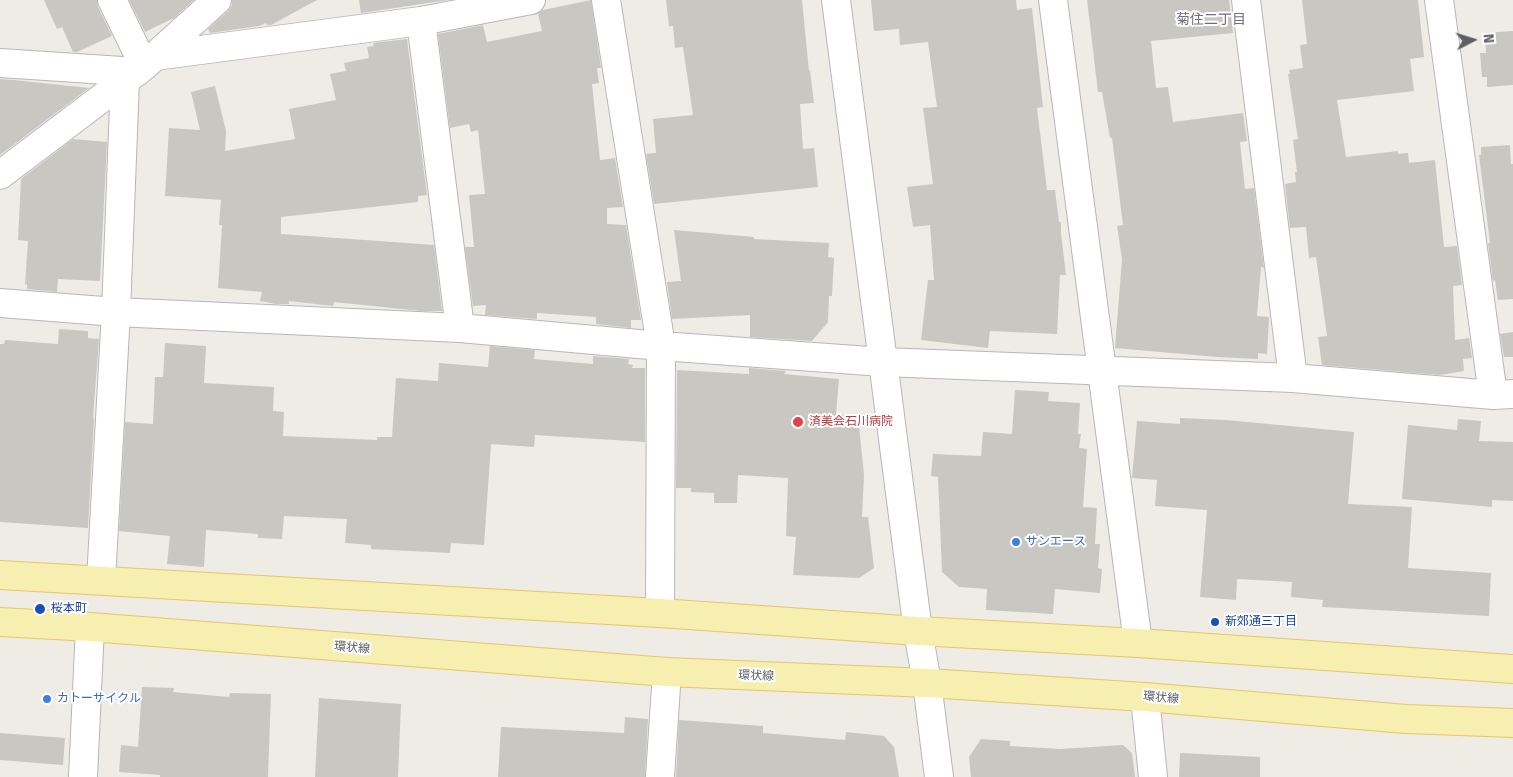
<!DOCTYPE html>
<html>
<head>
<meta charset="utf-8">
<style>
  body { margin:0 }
  #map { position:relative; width:1513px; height:777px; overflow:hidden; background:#eeece5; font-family:"Fira Sans",sans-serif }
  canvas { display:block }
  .north { position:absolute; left:1448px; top:15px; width:50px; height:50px; -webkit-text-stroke:4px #fff; paint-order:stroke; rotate:85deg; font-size:14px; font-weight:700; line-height:20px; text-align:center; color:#5d6064 }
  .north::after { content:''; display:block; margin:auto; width:18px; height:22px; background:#5d6064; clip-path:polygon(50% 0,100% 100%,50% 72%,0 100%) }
</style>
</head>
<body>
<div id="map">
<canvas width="1513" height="777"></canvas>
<div class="north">N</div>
</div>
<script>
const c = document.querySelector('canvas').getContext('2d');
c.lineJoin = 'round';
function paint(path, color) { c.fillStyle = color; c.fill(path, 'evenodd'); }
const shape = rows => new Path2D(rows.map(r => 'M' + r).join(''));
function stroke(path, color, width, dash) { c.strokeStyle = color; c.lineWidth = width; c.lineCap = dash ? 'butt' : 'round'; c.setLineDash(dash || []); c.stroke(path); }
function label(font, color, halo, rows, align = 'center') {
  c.font = font + ' "Fira Sans","Noto Sans JP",sans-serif'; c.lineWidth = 4; c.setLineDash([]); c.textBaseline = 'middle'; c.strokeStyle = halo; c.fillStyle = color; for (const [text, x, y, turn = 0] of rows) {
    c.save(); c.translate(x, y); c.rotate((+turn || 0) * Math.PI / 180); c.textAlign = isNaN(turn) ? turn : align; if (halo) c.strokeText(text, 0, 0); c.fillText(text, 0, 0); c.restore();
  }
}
const building = shape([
  [44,0,97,0,98,7,112,36,77,52,73,52,62,27,57,29],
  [129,0,194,0,174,18,145,32],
  [232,0,317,0,271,25,267,25,266,23,259,26,210,33,208,29,228,11,232,5],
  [359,0,448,0,361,13],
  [591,0,601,68,597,68,599,83,592,84,600,160,615,158,623,207,607,208,607,224,626,225,641,320,631,320,631,328,596,324,596,317,537,313,537,319,485,315,486,305,473,306,465,247,474,247,469,195,485,194,478,130,471,132,469,124,450,128,438,34,483,25,487,42,542,31,538,13,543,10],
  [666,0,802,0,809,71,810,70,814,103,800,104,803,149,814,148,818,187,654,204,646,154,656,153,653,119,693,115,683,47,675,48,673,26,669,26],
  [871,0,1016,0,1017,10,1032,8,1043,107,1037,108,1047,190,1055,190,1059,222,1061,222,1061,234,1066,275,1060,275,1057,334,990,331,988,348,921,340,928,280,934,280,930,225,913,227,907,187,933,184,923,108,937,107,928,42,900,45,899,29,874,31],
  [1087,0,1229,0,1233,33,1151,41,1156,88,1168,87,1173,122,1243,113,1247,141,1240,142,1245,189,1254,188,1264,268,1261,267,1257,316,1269,317,1267,354,1258,353,1258,359,1217,357,1115,348,1122,259,1117,226,1123,225,1112,138,1110,138,1102,92,1098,92],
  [1302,0,1418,0,1424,57,1410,59,1414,91,1337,100,1346,157,1398,151,1398,154,1408,153,1409,163,1435,160,1444,247,1457,246,1462,285,1453,286,1455,340,1469,338,1472,358,1463,359,1464,371,1440,375,1322,365,1318,337,1327,336,1316,257,1309,258,1306,227,1290,228,1285,184,1296,182,1295,172,1297,172,1293,140,1298,139,1288,74,1290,74,1289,70,1303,68,1300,45,1307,44],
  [1513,31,1513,85,1487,87,1487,77,1482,77,1480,53,1486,53,1485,33],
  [407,39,427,195,418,196,418,202,281,217,281,234,434,245,442,311,421,311,334,302,333,306,289,301,289,304,276,304,260,301,262,292,218,288,222,225,219,225,221,200,165,196,169,128,200,130,191,92,215,86,226,131,225,151,295,139,289,109,336,100,330,74,346,71,344,63,369,58,367,47,374,46,373,43],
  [0,79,14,80,89,88,0,155],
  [73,139,107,142,100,281,58,279,57,292,27,289,27,284,25,285,28,241,18,240,21,179],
  [1510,145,1511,164,1513,164,1513,299,1498,300,1495,280,1493,281,1488,243,1490,243,1479,155,1481,155,1481,147],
  [674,230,754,237,754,239,829,243,828,257,834,258,832,296,829,296,828,322,812,341,750,337,750,315,672,319,667,282,681,281],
  [59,329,88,331,88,338,99,339,93,417,94,420,88,528,0,522,0,344,4,344,5,340,58,344],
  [1513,332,1513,357,1504,357,1500,334],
  [165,343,206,346,204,383,274,387,273,411,284,412,283,436,377,440,377,437,392,437,396,378,438,381,439,363,488,367,490,346,535,350,534,359,593,364,593,356,629,359,628,364,633,365,632,368,645,368,645,442,535,435,534,447,491,444,484,545,451,543,450,553,371,549,371,545,345,543,347,519,284,516,282,539,258,538,258,534,206,530,204,567,167,564,170,536,119,531,125,422,153,424,155,377,163,377],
  [749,368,786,371,784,374,839,379,836,414,858,416,864,475,862,517,868,517,874,568,859,578,793,575,796,537,786,536,788,478,738,475,737,503,714,503,714,493,691,492,691,488,676,488,677,370,749,374],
  [1015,390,1049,392,1048,401,1080,403,1078,434,1081,434,1079,448,1087,449,1083,507,1097,508,1095,544,1100,544,1098,568,1102,569,1100,593,1055,589,1053,614,986,610,987,589,959,587,942,572,938,477,931,476,933,454,981,456,983,432,1012,434],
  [1180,418,1226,420,1354,432,1348,504,1412,507,1408,568,1491,573,1489,616,1322,607,1323,600,1291,597,1292,582,1237,579,1236,600,1200,597,1207,510,1155,506,1157,480,1132,478,1137,421,1180,424],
  [1458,419,1481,421,1479,441,1513,442,1513,501,1492,500,1492,507,1402,499,1408,425,1457,430],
  [142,687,174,688,173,692,229,697,230,693,271,694,268,777,160,777,160,775,119,772,121,745,138,747],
  [319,698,401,704,398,777,315,777],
  [625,717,648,719,645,777,498,777,501,727,624,733],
  [679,720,763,726,763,733,845,740,846,732,884,736,894,747,899,777,676,777],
  [0,733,65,738,63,765,0,760],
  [981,739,1010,741,1010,746,1060,749,1123,745,1132,753,1135,777,971,777,969,757],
  [1180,753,1260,757,1260,777,1179,777]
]);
const minor = shape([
  [112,0,144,66],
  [606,0,661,346,660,613],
  [1053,0,1138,643],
  [1246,0,1293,378],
  [1439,0,1493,395],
  [421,21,460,328],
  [155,56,421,21,531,0],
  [0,63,137,72],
  [0,175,144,66,217,0],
  [0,303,116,312,460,328,661,346,883,362,1293,378,1493,395,1513,394],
  [101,580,116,312,125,80],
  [1145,697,1153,777],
  [83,777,90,627],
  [660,777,667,672]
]);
const tertiary = shape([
  [836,0,918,631,927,683,939,777]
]);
const primary = shape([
  [0,575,660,613,918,631,1138,643,1513,669],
  [0,622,90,627,667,672,927,683,1145,697,1406,719,1513,723]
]);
const markers = [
  [798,422,6,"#e0444e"],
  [1016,542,5,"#3f7fe0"],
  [40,609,6,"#1a4fb4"],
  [1215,622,5,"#1a4fb4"],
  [47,699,5,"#3f7fe0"]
];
const healthNames = [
  ["済美会石川病院",809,422]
];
const shopNames = [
  ["サンエース",1026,542],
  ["カトーサイクル",57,699]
];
const transitNames = [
  ["桜本町",51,609],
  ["新郊通三丁目",1225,622]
];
const streetNames = [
  ["環状線",352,648,5],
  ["環状線",756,676,2],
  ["環状線",1161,698,5]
];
const neighbourhoodNames = [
  ["菊住二丁目",1211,20]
];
paint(building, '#c9c7c2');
stroke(minor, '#b5b7ba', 30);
stroke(tertiary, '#b5b7ba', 30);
stroke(primary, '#e4c668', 30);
stroke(minor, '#fff', 28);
stroke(tertiary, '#fff', 28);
stroke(primary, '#f7efb0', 28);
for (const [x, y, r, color] of markers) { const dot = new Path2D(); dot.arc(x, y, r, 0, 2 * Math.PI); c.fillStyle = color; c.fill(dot); stroke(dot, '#fff', 2); }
label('12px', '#be3a42', '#fff', healthNames, 'left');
label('12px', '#366cbe', '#fff', shopNames, 'left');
label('12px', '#164399', '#fff', transitNames, 'left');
label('12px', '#5d6064', '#fff', streetNames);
label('14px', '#6e7176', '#fff', neighbourhoodNames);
</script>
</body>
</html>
